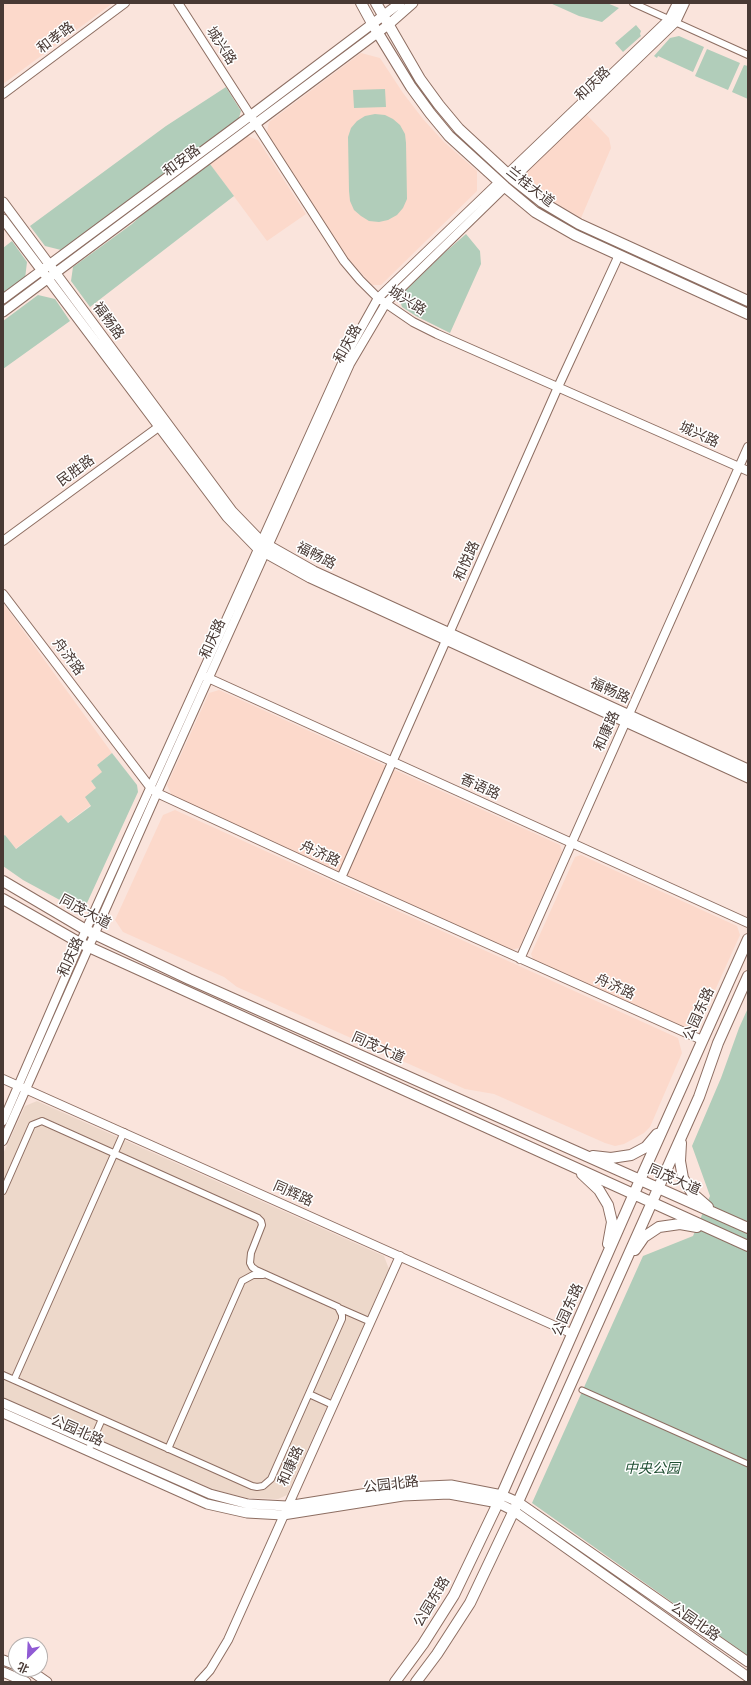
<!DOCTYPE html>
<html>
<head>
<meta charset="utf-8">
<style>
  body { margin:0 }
  #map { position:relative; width:751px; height:1685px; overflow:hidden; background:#fae4dc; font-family:Bitter,"Noto Sans SC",serif }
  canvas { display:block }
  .frame { position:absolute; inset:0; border:4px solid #483934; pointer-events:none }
  .north { position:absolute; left:8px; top:1637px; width:40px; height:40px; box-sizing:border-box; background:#fff; border:1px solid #b6b0ae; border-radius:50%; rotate:204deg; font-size:11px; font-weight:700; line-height:16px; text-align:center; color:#483934 }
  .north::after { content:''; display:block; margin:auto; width:14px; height:18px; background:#905bd4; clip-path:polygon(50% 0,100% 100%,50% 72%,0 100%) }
</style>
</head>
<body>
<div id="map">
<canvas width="751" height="1685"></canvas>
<div class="frame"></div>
<div class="north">北</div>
</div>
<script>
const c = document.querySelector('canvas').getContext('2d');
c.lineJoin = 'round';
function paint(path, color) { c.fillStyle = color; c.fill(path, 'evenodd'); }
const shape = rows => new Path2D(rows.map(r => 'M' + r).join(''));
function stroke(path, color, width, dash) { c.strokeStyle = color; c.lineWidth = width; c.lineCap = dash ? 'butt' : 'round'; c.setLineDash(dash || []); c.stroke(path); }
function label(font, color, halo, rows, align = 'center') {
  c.font = font + ' Bitter,"Noto Sans SC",serif'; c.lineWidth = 3; c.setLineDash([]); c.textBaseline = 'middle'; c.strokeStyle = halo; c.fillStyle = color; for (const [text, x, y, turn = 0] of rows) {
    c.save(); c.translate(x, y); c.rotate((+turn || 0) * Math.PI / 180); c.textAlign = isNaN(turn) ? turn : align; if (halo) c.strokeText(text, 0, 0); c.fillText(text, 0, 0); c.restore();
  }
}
const built = shape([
  [3,3,113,3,3,84],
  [361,53,380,58,403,93,423,119,444,142,477,171,477,191,381,285,372,285,347,257,267,132,269,122],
  [586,114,609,138,611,148,581,218,546,197,526,181,526,172],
  [247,136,258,140,306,214,267,241,210,164],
  [3,603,112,753,97,765,103,772,91,781,96,788,91,805,67,823,61,815,15,849,5,835,3,836],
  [219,690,560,845,562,852,519,948,511,950,172,796,167,785,209,693],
  [175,810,678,1038,682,1053,650,1127,644,1133,624,1144,615,1146,605,1143,494,1094,465,1089,237,987,224,977,123,932,115,920,163,815],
  [581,855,737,926,740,935,698,1028,688,1031,534,962,531,954,575,857]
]);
const medical = shape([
  [37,1101,384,1256,389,1269,287,1495,278,1499,247,1498,211,1489,3,1398,3,1154,25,1106]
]);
const green = shape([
  [550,3,607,3,619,8,602,22,579,16],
  [636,25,641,31,640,34,641,36,623,52,615,43],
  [679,36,704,47,693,72,658,56,657,58,654,56,670,38],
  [707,49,740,63,728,90,695,76],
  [744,65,748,66,748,99,732,92],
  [226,87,241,111,238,121,61,250,45,246,30,226,166,126],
  [385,89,386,107,354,108,353,90],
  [375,114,385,115,393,119,400,125,405,134,406,143,407,199,403,208,397,215,388,220,379,222,369,221,361,216,354,210,350,201,349,191,348,137,351,128,357,121,365,116],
  [210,164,234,196,90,307,71,281,73,267,132,224,149,208],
  [466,234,480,251,481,264,450,333,416,316,402,307,399,297,443,254],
  [12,241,27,262,25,279,3,295,3,248],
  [38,295,55,299,70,321,3,369,3,321],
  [112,753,137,785,138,792,87,903,69,905,23,880,3,866,3,836,5,835,16,849,61,815,68,823,91,806,85,797,96,788,91,781,102,772,97,765],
  [748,1008,748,1656,532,1503,643,1256,693,1236,710,1196,692,1146,721,1078,739,1028]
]);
const pedestrian = shape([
  [582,1390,748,1464]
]);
const minor = shape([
  [633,3,748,55],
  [3,1191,32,1125,42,1121,258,1218,261,1221,262,1225,251,1253,250,1263,252,1267,256,1270,338,1307,342,1315,342,1319,271,1479,263,1486,257,1487,252,1486,3,1375],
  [339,1308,371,1322],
  [14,1380,124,1132],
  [309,1394,333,1405],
  [168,1449,242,1281,253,1275,263,1275],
  [88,1451,102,1419]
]);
const tertiary = shape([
  [178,3,344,261,360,280,378,298,413,322,437,334,748,471],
  [3,94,125,3],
  [507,174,669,19,677,3],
  [513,179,676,22,685,3],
  [3,541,164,423],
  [3,594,150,787,157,793,341,878,702,1040],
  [206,677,748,923],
  [341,878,558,387,619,255],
  [520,959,748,447],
  [3,1079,573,1334],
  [3,1121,80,943,344,359,378,298,499,182],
  [3,1141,157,793,350,364,386,303,505,187],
  [199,1682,210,1670,228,1640,400,1256]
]);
const secondary = shape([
  [3,202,232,511,261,541,314,571,748,769],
  [3,219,227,517,258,549,310,578,748,778],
  [3,299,250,116,400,3],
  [3,312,388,25,413,3],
  [3,1403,210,1494,248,1504,287,1506,405,1487,451,1485,502,1495,518,1502,748,1662],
  [3,1413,207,1504,247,1513,283,1515,403,1496,449,1494,498,1503,514,1511,748,1677],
  [3,1660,16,1665],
  [25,1669,34,1673,47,1682],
  [3,1672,26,1682]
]);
const primary = shape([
  [361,3,373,25,411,87,430,113,449,136,505,187,535,212,575,235,748,314],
  [376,3,420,79,439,105,459,129,513,179,542,202,579,224,748,301],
  [3,881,86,930,189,979,748,1228],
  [3,899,80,943,748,1246],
  [681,1143,680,1161,683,1178,692,1193,708,1207],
  [593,1156,611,1158,631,1155,646,1147,657,1134],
  [582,1174,599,1190,608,1205,612,1222,608,1244],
  [635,1250,644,1237,659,1227,680,1224,697,1227],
  [395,1682,423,1644,454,1595,498,1503,640,1180,748,939],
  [416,1682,437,1654,470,1603,518,1502,699,1097,718,1043,748,976]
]);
const streetNames = [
  ["和孝路",56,38,-37],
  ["城兴路",221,46,57],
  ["和庆路",593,84,-44],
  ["和安路",182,161,-37],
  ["兰桂大道",530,187,38],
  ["城兴路",407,301,33],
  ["福畅路",108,321,54],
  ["和庆路",348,344,-61],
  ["城兴路",699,435,24],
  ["民胜路",76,471,-36],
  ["福畅路",316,556,27],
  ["和悦路",467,561,-66],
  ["和庆路",213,639,-66],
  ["舟济路",68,657,53],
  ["福畅路",610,691,24],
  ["和康路",607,731,-66],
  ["香语路",480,787,24],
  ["舟济路",320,854,25],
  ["同茂大道",85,912,28],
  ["和庆路",71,957,-66],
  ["舟济路",615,987,24],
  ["公园东路",699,1014,-66],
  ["同茂大道",378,1048,24],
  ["同茂大道",674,1180,24],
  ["同辉路",293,1194,24],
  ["公园东路",568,1310,-66],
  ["公园北路",77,1431,24],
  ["和康路",291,1466,-66],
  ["公园北路",391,1485,-7],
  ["公园东路",432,1602,-59],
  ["公园北路",695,1622,35]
];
const parkNames = [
  ["中央公园",652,1469]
];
paint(built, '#fcd9cb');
paint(medical, '#edd8ca');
paint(green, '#b1cdba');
stroke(pedestrian, '#8d6e62', 7);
stroke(minor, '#8d6e62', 8);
stroke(tertiary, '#8d6e62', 10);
stroke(secondary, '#8d6e62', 11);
stroke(primary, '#8d6e62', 12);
stroke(pedestrian, '#fff', 5);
stroke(minor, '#fff', 6);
stroke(tertiary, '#fff', 8);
stroke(secondary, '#fff', 9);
stroke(primary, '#fff', 10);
label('14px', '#483934', '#fff', streetNames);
label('italic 14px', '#215034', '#fff', parkNames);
</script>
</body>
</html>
